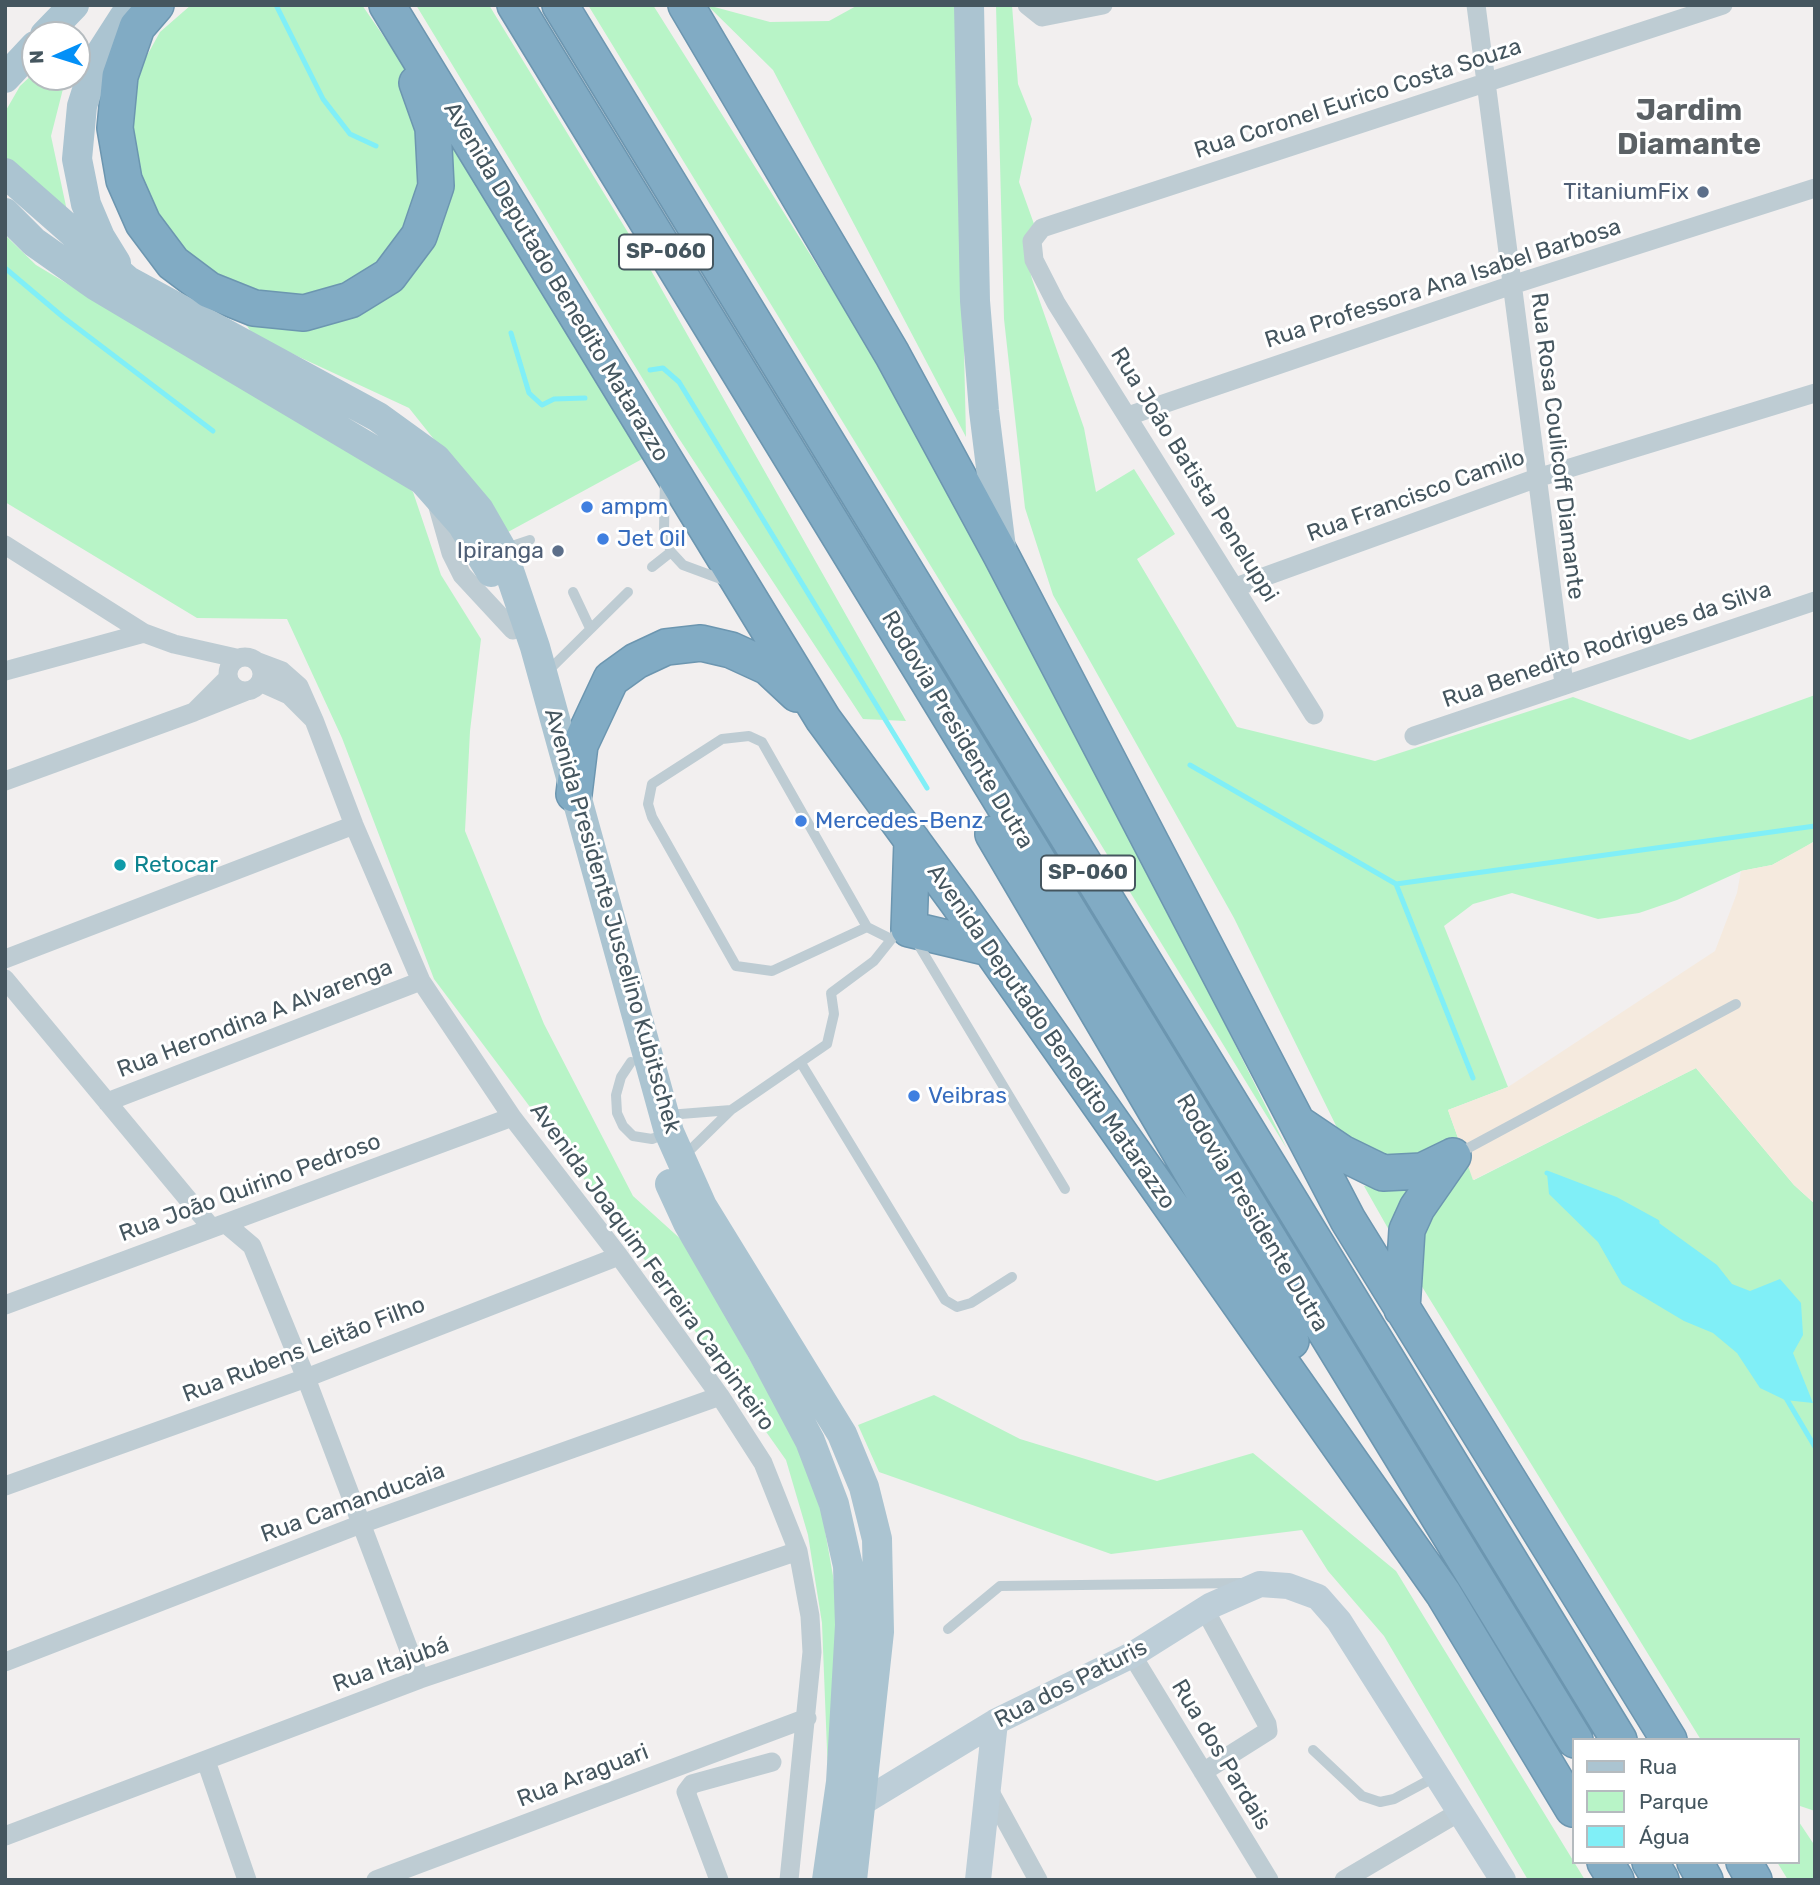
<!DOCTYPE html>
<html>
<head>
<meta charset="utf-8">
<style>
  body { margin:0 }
  #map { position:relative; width:1820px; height:1885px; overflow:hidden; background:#f2efef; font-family:Rubik,sans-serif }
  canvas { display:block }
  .frame { position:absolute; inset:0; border:7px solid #45565f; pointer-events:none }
  .legend { position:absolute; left:1572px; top:1738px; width:228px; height:126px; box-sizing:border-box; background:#fff; border:2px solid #b5bbbf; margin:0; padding:9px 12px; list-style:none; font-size:21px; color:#45565f }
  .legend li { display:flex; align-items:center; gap:14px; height:35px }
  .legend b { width:35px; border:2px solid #b5bbbf }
  .north { position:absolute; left:21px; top:21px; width:70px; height:70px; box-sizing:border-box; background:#fff; border:2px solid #b5bbbf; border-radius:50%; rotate:267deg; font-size:19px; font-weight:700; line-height:28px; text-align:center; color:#45565f }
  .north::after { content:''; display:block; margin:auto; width:24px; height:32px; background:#0390f7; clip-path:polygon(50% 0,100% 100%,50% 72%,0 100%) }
</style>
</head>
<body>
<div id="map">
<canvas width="1820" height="1885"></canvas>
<div class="frame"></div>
<ul class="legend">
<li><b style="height:9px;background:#abc4d1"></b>Rua</li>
<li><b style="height:19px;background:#b8f4c7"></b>Parque</li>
<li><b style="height:19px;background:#80eff7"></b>Água</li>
</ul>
<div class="north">N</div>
</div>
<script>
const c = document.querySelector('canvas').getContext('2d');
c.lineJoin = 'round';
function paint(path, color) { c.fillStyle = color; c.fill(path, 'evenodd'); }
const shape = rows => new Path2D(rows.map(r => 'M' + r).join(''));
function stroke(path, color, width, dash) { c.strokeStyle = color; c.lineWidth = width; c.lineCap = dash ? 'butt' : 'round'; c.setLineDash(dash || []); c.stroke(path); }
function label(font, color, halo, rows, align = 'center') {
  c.font = font + ' Rubik,sans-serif'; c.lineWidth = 6; c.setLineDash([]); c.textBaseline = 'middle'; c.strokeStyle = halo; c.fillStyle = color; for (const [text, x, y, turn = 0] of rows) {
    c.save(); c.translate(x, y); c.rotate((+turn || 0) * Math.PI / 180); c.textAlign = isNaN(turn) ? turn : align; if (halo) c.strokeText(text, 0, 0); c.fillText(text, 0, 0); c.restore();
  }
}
const green = shape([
  [191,5,362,5,476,170,655,452,508,532,409,408,254,336,211,275,147,214,131,146,139,70,160,32],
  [416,5,489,5,649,267,906,721,863,719,678,437],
  [588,5,653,5,963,497,1287,1149],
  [707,5,770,22,829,21,858,5,956,5,966,437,773,70],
  [996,5,1012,5,1018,84,1032,119,1019,182,1034,224,1023,244,1032,279,1084,428,1096,492,1134,469,1175,534,1137,559,1237,727,1375,761,1573,697,1690,740,1815,695,1815,841,1802,849,1772,865,1741,871,1677,900,1639,913,1598,919,1512,893,1473,904,1444,926,1508,1087,1448,1110,1462,1149,1394,1168,1347,1148,1234,918,1053,595,1025,508,1004,319],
  [35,72,35,77,66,77,51,136,70,225,5,157,5,112,20,86],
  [5,235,36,265,220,375,366,451,413,492,441,575,481,639,470,731,465,831,544,1024,633,1196,685,1243,800,1450,821,1508,841,1621,828,1775,822,1623,808,1535,786,1460,647,1263,434,979,342,738,287,619,197,618,5,502],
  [1696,1068,1794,1185,1815,1204,1815,1811,1797,1805,1797,1740,1701,1740,1421,1285,1410,1259,1463,1152,1474,1180],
  [1364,1186,1399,1189,1426,1187,1394,1239],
  [934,1395,1020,1439,1157,1481,1253,1453,1396,1571,1585,1880,1528,1880,1384,1636,1328,1571,1302,1530,1111,1554,879,1472,858,1425],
  [1797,1819,1815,1846,1815,1880,1788,1880,1777,1862,1797,1862]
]);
const sand = shape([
  [1815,841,1815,1204,1794,1185,1696,1068,1473,1180,1448,1110,1508,1087,1715,951,1737,893,1741,871,1772,865]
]);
const water = shape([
  [1547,1173,1615,1199,1659,1223,1717,1265,1732,1284,1750,1291,1780,1279,1801,1303,1803,1335,1793,1353,1813,1403,1785,1400,1760,1388,1737,1353,1713,1333,1684,1321,1622,1284,1598,1242,1549,1194]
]);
const stream = shape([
  [276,5,323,99,350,134,376,146],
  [5,268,63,317,213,431],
  [511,333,529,393,542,405,554,399,585,398],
  [650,370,663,368,679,382,927,788],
  [1190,765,1396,884,1473,1078],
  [1396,884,1815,826],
  [1547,1173,1615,1199,1657,1222],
  [1783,1393,1815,1447]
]);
const lane = shape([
  [665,478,664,531,671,552,683,565,729,582],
  [506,548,530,540],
  [652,567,671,552],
  [573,592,590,628],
  [546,673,628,592],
  [867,927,772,971,736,966,652,817,648,804,652,784,722,739,749,736,762,742,867,927,889,938],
  [915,939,1065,1189],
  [631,1062,621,1077,616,1095,617,1113,623,1126,633,1136,652,1139,667,1133],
  [801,1063,945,1300,957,1307,971,1303,1012,1277],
  [668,1115,731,1110],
  [1459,1153,1736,1004],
  [684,1156,731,1110,827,1044,834,1014,831,993,874,961,894,936],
  [948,1629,1000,1586,1242,1583],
  [1313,1750,1362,1796,1380,1802,1394,1799,1437,1776]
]);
const street = shape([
  [1027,5,1042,17,1103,5],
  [1476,5,1564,684],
  [1128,416,1512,285,1815,188],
  [436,500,451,553,462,575,513,630],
  [5,545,144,633,174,644,236,658],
  [1236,587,1537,478,1815,393],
  '228 674a17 17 0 1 1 34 0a17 17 0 1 1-34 0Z',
  [258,662,282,671,299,686,314,720,289,695,260,682],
  [5,671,144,633],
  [228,678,194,712,247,691],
  [1314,715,1056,303,1034,260,1032,241,1042,228,1723,5],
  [314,720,354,825,421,981,512,1117,619,1256,720,1396,763,1463,798,1551,810,1616,812,1652,789,1880],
  [1414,736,1815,601],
  [5,781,194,712],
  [5,959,354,825],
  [5,979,211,1227],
  [107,1102,421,981],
  [226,1224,252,1246,306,1378,420,1679],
  [5,1305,512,1117],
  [5,1486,306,1378,619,1256],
  [1132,1655,1269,1880],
  [5,1662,361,1524,720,1396],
  [206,1761,247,1880],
  [1203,1772,1268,1731,1267,1724,1205,1610],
  [990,1792,1038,1880],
  [5,1836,420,1679,798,1551],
  [376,1880,807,1718],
  [719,1880,686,1792,692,1784,772,1762],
  [1344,1880,1461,1811]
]);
const secondary = shape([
  [860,1804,995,1722,1132,1655,1210,1606,1260,1584,1288,1586,1318,1597,1339,1621,1503,1880],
  [978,1880,995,1722]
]);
const primary = shape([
  [969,5,975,301,984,411,1001,548],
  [45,35,74,5],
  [5,78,35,46],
  [5,173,128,281,378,417,436,459,479,510,502,550,535,647,669,1132,702,1206,842,1434,864,1487,877,1539,879,1632,852,1880],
  [5,213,34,242,95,285,423,480,462,524,491,572],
  [116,263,100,237,86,204,77,159,82,106,97,59,124,17,140,5],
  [670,1184,688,1223,762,1351,810,1441,834,1504,848,1566,850,1625,841,1782,827,1880]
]);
const highway = shape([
  [156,5,137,27,120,76,115,128,124,180,143,223,173,263,209,290,254,308,304,313,350,300,389,276,419,236,436,186,433,128,417,83],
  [387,5,823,719,958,903,1443,1593,1573,1809],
  [515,5,1575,1740],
  [560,5,1619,1740],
  [686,5,892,354,1001,555,1348,1220,1669,1740],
  [574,794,580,745,611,679,636,661,666,647,701,643,731,650,768,667,797,694],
  [993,834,1291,1341],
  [912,840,909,929,989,948],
  [1299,1124,1342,1153,1383,1173,1422,1171,1453,1156],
  [1402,1309,1407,1230,1417,1208,1453,1156],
  [1605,1862,1616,1880],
  [1650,1862,1661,1880],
  [1695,1862,1705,1880],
  [1744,1862,1754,1880]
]);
const markers = [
  [1703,192,7,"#5c6f8a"],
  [587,507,7,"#3f7fe0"],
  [603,539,7,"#3f7fe0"],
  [558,551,7,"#5c6f8a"],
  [801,821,7,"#3f7fe0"],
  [120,865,7,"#0f9aa8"],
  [914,1096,7,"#3f7fe0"]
];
const shields = [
  [666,252,94],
  [1088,873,94]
];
const shieldNames = [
  ["SP-060",666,252],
  ["SP-060",1088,873]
];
const streetNames = [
  ["Rua Coronel Eurico Costa Souza",1358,99,-18],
  ["Avenida Deputado Benedito Matarazzo",556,282,59],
  ["Rua Professora Ana Isabel Barbosa",1443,284,-18],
  ["Rua Rosa Coulicoff Diamante",1557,446,83],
  ["Rua João Batista Peneluppi",1194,475,58],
  ["Rua Francisco Camilo",1416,496,-20],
  ["Rua Benedito Rodrigues da Silva",1607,645,-19],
  ["Rodovia Presidente Dutra",957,730,59],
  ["Avenida Presidente Juscelino Kubitschek",612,921,74],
  ["Rua Herondina A Alvarenga",255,1019,-21],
  ["Avenida Deputado Benedito Matarazzo",1051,1037,55],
  ["Rua João Quirino Pedroso",250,1188,-20],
  ["Rodovia Presidente Dutra",1252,1213,59],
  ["Avenida Joaquim Ferreira Carpinteiro",652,1267,54],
  ["Rua Rubens Leitão Filho",304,1350,-21],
  ["Rua Camanducaia",353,1503,-20],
  ["Rua Itajubá",391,1665,-20],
  ["Rua dos Paturis",1071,1684,-27],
  ["Rua dos Pardais",1221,1755,59],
  ["Rua Araguari",583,1776,-21]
];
const serviceNames = [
  ["TitaniumFix",1689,192],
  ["Ipiranga",544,551]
];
const shopNames = [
  ["ampm",601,507],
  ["Jet Oil",617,539],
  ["Mercedes-Benz",815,821],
  ["Veibras",928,1096]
];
const cultureNames = [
  ["Retocar",134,865]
];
const districtNames = [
  ["Jardim",1689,111],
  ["Diamante",1689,145]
];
paint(green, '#b8f4c7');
paint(sand, '#f5eade');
paint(water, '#80eff7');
stroke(stream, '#80eff7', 5);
stroke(highway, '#6c96b0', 38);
stroke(lane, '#beccd3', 10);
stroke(street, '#beccd3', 19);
stroke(secondary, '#bdced8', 26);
stroke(primary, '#abc4d1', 30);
stroke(highway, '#81abc4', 35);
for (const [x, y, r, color] of markers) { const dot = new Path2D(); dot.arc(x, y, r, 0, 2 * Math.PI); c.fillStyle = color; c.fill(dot); stroke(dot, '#fff', 2.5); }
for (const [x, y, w] of shields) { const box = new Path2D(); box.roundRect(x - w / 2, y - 17.5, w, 35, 5); c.fillStyle = '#fff'; c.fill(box); stroke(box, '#45565f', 2); }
label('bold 21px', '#45565f', null, shieldNames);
label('23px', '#45565f', '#fff', streetNames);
label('23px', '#4e5e75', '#fff', serviceNames, 'right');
label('23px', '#366cbe', '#fff', shopNames, 'left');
label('23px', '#0d838f', '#fff', cultureNames, 'left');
label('bold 30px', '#5b6165', '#fff', districtNames);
</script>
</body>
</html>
